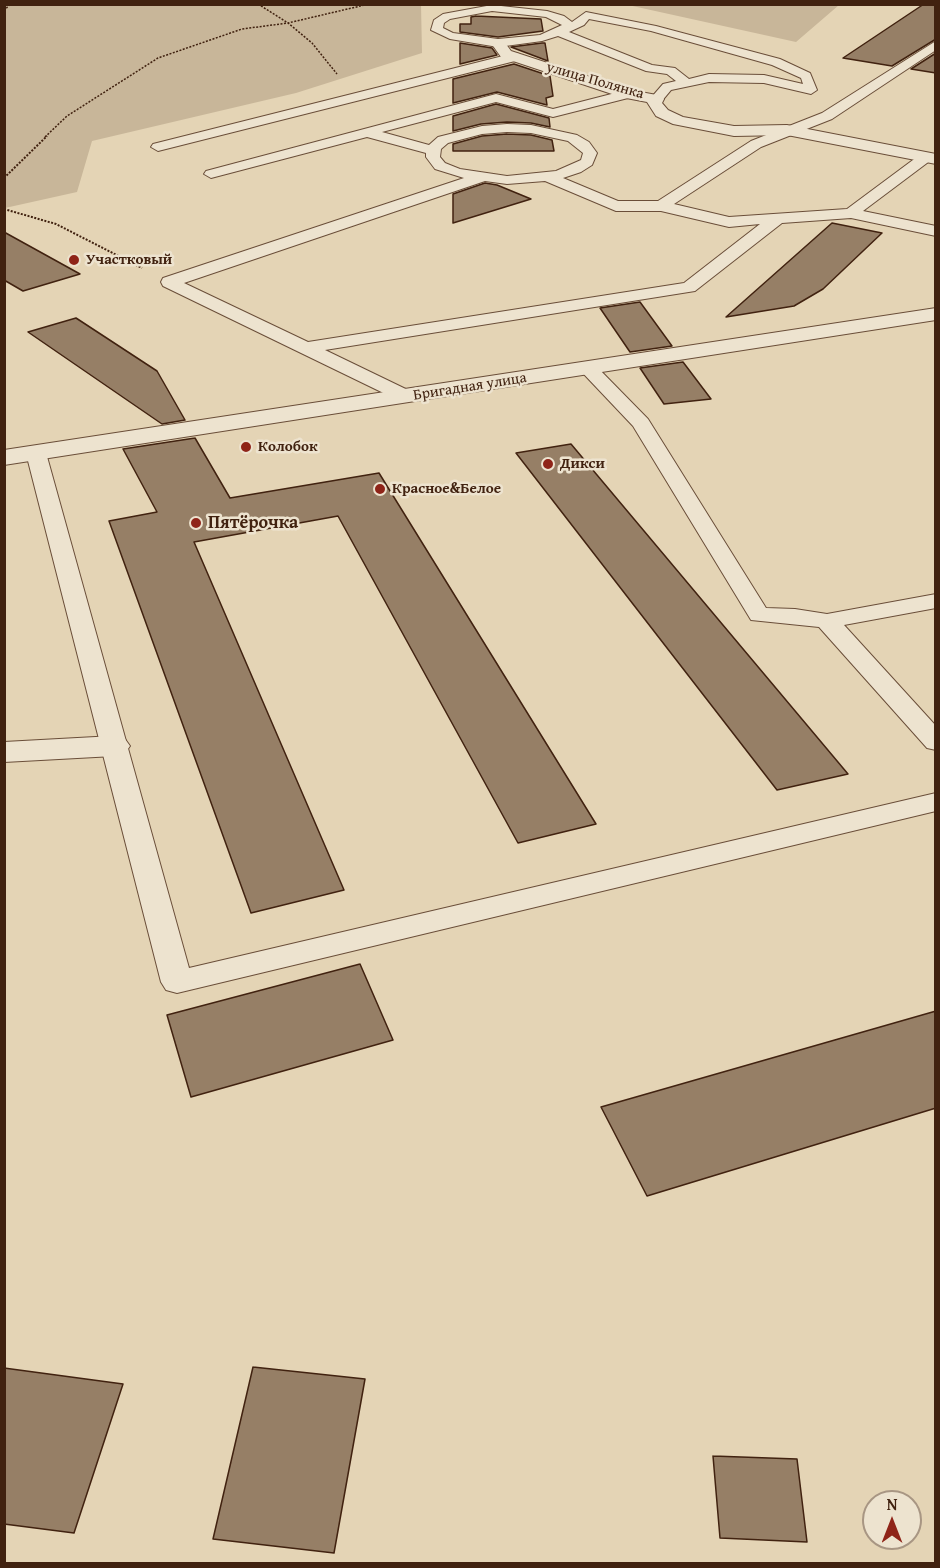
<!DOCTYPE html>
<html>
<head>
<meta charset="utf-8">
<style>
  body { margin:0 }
  #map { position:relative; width:940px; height:1568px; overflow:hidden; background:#e4d4b5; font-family:"Gentium Book Plus",serif }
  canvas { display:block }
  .frame { position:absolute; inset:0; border:6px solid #412210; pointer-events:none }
  .north { position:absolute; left:862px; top:1490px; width:60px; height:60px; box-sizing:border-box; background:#ede3cf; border:2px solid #a89683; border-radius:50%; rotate:0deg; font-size:16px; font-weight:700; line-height:24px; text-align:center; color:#412210 }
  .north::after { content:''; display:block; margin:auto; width:21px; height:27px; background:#8f2418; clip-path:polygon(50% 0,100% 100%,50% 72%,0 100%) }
</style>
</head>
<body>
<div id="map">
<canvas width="940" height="1568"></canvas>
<div class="frame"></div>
<div class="north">N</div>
</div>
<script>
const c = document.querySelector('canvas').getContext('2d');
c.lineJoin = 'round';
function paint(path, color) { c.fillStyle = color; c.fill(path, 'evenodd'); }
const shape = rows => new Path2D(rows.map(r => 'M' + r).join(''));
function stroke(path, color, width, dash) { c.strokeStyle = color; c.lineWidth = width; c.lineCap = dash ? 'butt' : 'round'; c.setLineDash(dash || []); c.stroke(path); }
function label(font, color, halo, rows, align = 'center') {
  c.font = font + ' "Gentium Book Plus",serif'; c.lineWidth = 5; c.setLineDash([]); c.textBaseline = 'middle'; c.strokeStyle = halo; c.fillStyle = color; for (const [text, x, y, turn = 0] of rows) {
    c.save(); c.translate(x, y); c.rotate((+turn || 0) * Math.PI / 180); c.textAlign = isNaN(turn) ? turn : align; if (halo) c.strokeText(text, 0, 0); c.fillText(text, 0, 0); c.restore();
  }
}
const green = shape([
  [4,5,421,5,422,53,296,93,92,141,77,192,5,208],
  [628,5,839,5,796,42]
]);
const building = shape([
  [924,4,936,4,936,39,892,66,843,58,924,4],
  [476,16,541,19,543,31,498,37,460,32,460,24,471,24,471,17,476,16],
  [460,43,492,48,497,55,460,64,460,43],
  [542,43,545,43,548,61,511,47,542,43],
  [936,53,936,73,911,69,936,53],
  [514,64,550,76,553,96,546,98,547,105,497,92,453,103,453,79,514,64],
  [496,104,549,118,550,127,531,123,507,122,481,124,453,131,453,116,496,104],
  [507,134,531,135,552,140,554,151,453,151,453,144,482,136,507,134],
  [485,183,497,185,531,199,453,223,453,194,485,183],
  [832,223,882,233,823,289,794,306,726,317,832,223],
  [4,232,80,274,23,291,4,280,4,232],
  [640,302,672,346,630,352,600,308,640,302],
  [76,318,157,371,185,420,162,424,28,332,76,318],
  [683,362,711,399,664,404,640,368,683,362],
  [195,438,230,498,379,473,596,824,518,843,338,516,194,542,344,890,251,913,109,521,157,512,123,449,195,438],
  [571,444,848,774,777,790,516,453,571,444],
  [360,964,393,1040,191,1097,167,1015,360,964],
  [936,1011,936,1108,647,1196,601,1107,936,1011],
  [253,1367,365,1379,334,1553,213,1539,253,1367],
  [4,1368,123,1384,74,1533,4,1524,4,1368],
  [713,1456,797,1459,807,1542,720,1538,713,1456]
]);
const pathFar1 = shape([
  [258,4,288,23,312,43,337,74],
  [4,11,10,4],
  [45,137,67,116,158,58,242,29,288,23,369,4]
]);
const path = shape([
  [4,178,47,136],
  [4,209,56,224,142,268]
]);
const lane = shape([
  [492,5,547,11,564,16,572,22,586,12,656,26,780,59,810,73,817,90,811,94,764,83,709,82,671,90,661,102,656,103,650,99,663,84,676,81,667,74,646,71,558,36,542,41,498,47,450,39,431,30,434,20,443,14,492,5],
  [492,11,546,17,562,25,540,35,498,39,453,33,443,28,444,23,450,19,492,11],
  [589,19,651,31,772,65,801,78,803,84,764,75,709,74,689,79,675,68,652,65,569,32,584,25,589,19],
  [936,41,936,50,832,119,761,147,674,204,729,217,847,209,921,154,926,153,931,154,933,157,931,160,863,211,936,226,936,236,851,218,782,223,695,291,325,350,414,393,417,397,414,401,400,401,163,286,161,282,163,278,464,178,435,169,426,157,426,153,367,137,211,178,204,174,206,171,496,94,553,109,627,90,632,91,633,94,632,97,553,117,496,102,382,132,429,145,438,137,482,126,507,124,531,125,577,135,589,142,597,153,592,165,581,172,563,178,618,201,658,201,751,141,822,113,936,41],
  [507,132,531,133,568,141,583,153,581,160,556,171,507,176,460,169,445,163,440,157,441,149,448,143,482,134,507,132],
  [485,181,507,184,545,181,616,211,661,211,729,227,760,224,684,283,308,342,184,283,485,181],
  [515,53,519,54,519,60,158,151,151,147,153,144,515,53],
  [588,363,595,365,648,419,766,608,795,609,827,614,936,594,936,608,844,625,936,726,936,750,927,748,819,627,751,620,633,426,579,369,581,365,588,363],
  [36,447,43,449,46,453,189,968,936,793,936,811,177,993,166,990,161,982,26,453,29,449,36,447]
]);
const street = shape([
  [498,39,503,40,511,51,630,90,662,96,664,99,662,103,668,110,683,117,734,126,787,125,936,154,936,164,787,135,734,136,673,124,656,116,647,102,621,97,501,57,491,43,498,39],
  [936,308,936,320,4,465,4,450,936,308],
  [114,736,125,739,130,746,125,753,114,756,4,762,4,742,114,736]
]);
const markers = [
  [74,260,6,"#8f2418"],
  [246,447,6,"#8f2418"],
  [548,464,6,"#8f2418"],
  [380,489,6,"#8f2418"],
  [196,523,6,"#8f2418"]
];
const farStreetnames = [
  ["улица Полянка",595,81,16],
  ["Бригадная улица",470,387,-9]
];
const farPoinames = [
  ["Участковый",86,260],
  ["Колобок",258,447],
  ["Дикси",560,464],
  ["Красное&Белое",392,489]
];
const poiNames = [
  ["Пятёрочка",208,523]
];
paint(green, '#c8b699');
paint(building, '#967f66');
stroke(building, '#412210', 1.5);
stroke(lane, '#6a4e39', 2);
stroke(street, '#6a4e39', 2);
stroke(pathFar1, '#412210', 1.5, [2, 1.5]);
stroke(path, '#412210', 2, [2, 1.5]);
paint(lane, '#ede3cf');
paint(street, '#ede3cf');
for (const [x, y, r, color] of markers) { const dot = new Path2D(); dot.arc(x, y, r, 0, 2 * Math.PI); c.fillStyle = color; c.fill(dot); stroke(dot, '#ede3cf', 2); }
label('15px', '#412210', '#ede3cf', farStreetnames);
label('bold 15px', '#412210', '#ede3cf', farPoinames, 'left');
label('bold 18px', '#412210', '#ede3cf', poiNames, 'left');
</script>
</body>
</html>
